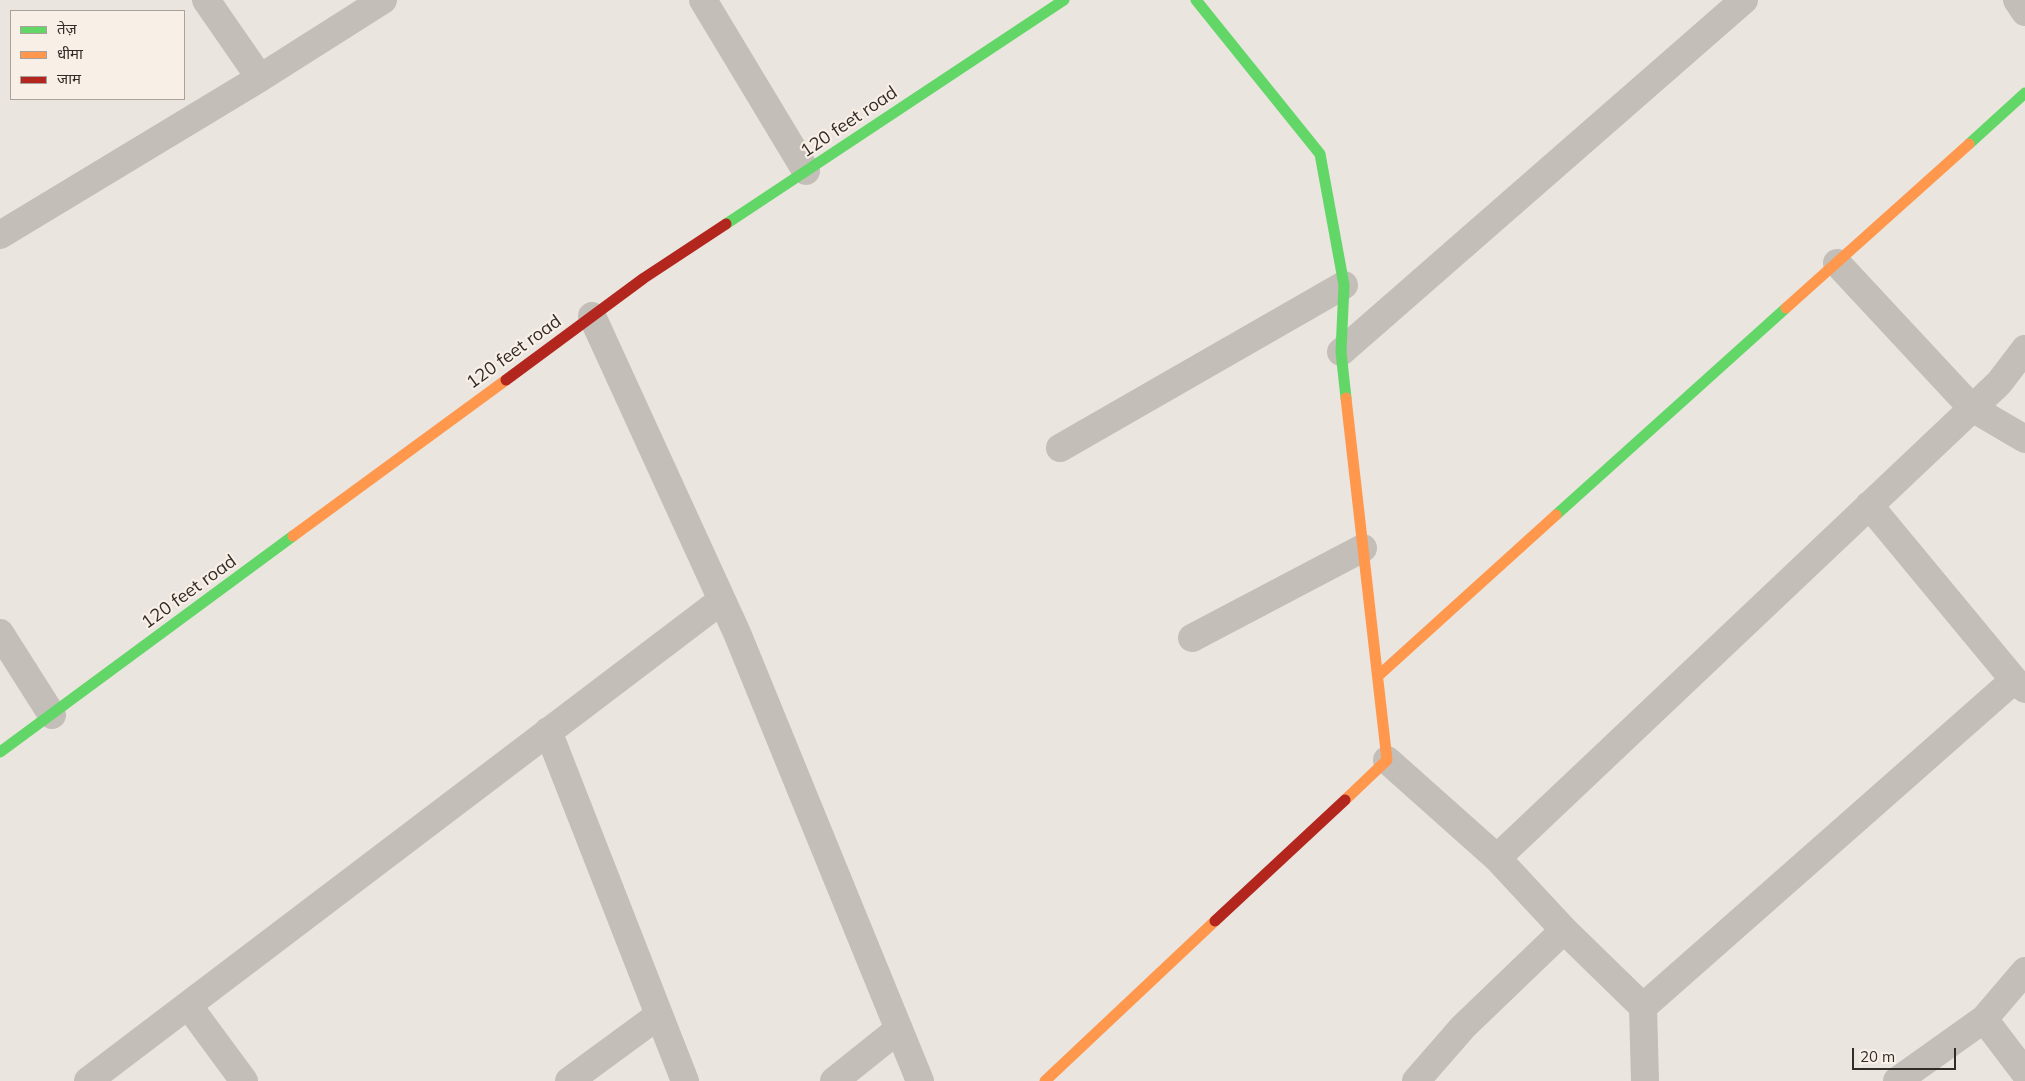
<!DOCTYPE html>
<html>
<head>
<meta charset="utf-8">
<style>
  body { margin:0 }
  #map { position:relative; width:2025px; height:1081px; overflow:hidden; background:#eae5df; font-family:Mulish,"Noto Sans Devanagari",sans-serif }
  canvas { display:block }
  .legend { position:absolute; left:10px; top:10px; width:175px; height:90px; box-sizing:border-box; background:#f8f0e6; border:1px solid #a9a19a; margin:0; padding:6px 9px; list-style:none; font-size:15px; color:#332b27 }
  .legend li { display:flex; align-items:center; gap:10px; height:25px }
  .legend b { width:25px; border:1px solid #a9a19a }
  .scale { position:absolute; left:1852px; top:1048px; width:104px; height:22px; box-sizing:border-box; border:2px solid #332b27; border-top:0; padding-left:6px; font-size:15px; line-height:18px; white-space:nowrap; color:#332b27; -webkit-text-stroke:4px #f8f0e6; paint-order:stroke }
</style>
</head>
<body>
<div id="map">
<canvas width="2025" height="1081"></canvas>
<ul class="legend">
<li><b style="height:6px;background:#63d668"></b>तेज़</li>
<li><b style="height:6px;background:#ff974d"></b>धीमा</li>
<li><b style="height:6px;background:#b3261e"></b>जाम</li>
</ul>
<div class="scale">20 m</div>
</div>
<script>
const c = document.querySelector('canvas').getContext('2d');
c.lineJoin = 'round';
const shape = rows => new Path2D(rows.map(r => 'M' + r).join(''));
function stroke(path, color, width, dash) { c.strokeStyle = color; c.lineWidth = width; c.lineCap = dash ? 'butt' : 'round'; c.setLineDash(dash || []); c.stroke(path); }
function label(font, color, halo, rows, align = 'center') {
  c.font = font + ' Mulish,sans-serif'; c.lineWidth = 4.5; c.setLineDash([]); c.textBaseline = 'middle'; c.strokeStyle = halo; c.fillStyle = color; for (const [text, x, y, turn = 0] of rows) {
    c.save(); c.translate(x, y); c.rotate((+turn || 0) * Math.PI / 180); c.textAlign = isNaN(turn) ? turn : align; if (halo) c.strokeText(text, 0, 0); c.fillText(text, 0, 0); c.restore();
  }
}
const street = shape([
  [206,0,260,78,383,0],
  [703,0,806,171],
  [2017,0,2025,12],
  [0,235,260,78],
  [1837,263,1972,408,2025,439],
  [592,316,737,633,920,1081],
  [1341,352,1744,0],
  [1060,448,1344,285],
  [1869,505,2014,680,2025,689],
  [0,633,52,715],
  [1192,638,1363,548],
  [548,731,685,1081],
  [1387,760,1497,858,1564,930,1643,1007,1645,1081],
  [1497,858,1999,383,2025,349],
  [188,1005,244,1081],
  [1643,1007,2014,680],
  [1984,1019,2025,971],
  [88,1081,722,600],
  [569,1081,659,1015],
  [834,1081,899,1029],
  [1416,1081,1463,1027,1564,930],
  [1897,1081,1984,1019,2025,1073]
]);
const fast = shape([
  [1196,0,1320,154,1344,285,1341,352,1346,398],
  [1969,144,2025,93],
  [726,224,1064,0],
  [1556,515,1786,308],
  [0,752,293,536]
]);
const slow = shape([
  [1786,308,1969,144],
  [293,536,506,380],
  [1378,676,1556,515],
  [1345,800,1387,760,1346,398],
  [1045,1081,1215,921]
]);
const jam = shape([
  [506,380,644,278,726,224],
  [1215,921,1345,800]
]);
const streetNames = [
  ["120 feet road",849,122,-34],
  ["120 feet road",514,352,-36],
  ["120 feet road",189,592,-36]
];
stroke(street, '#c3beb8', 28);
stroke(fast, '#63d668', 11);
stroke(slow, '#ff974d', 11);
stroke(jam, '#b3261e', 11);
label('18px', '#332b27', '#f8f0e6', streetNames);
</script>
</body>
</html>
